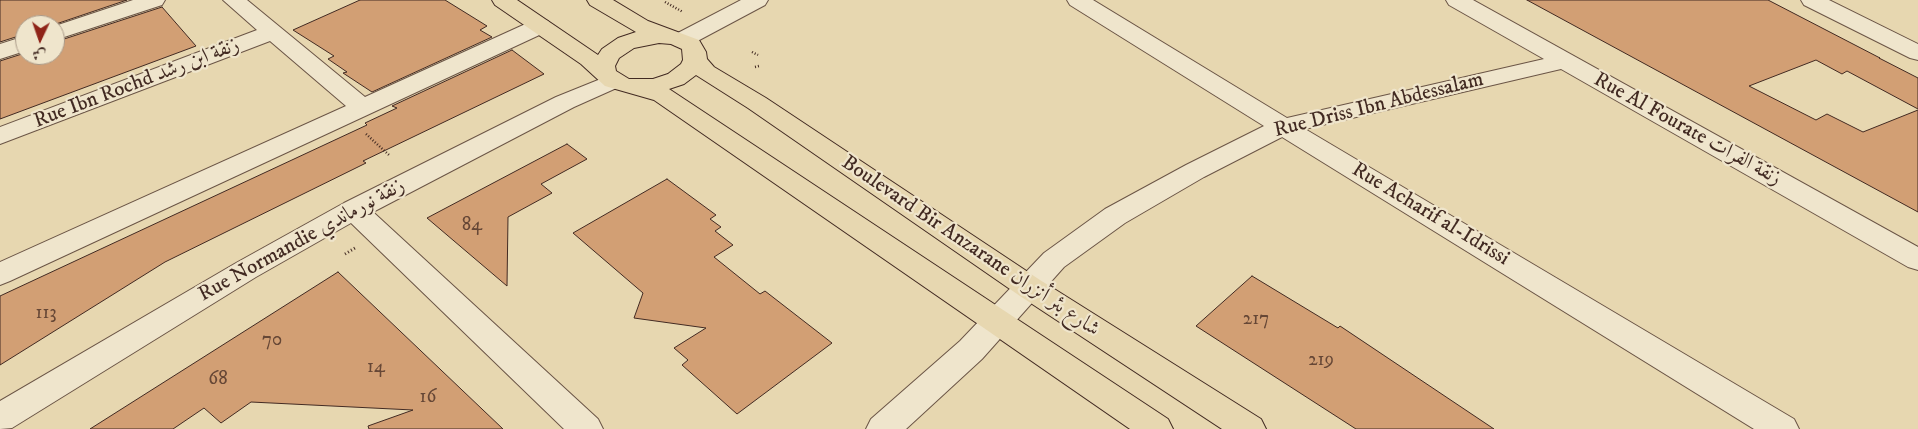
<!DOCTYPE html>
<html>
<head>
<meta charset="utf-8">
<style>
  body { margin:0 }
  #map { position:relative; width:1918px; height:429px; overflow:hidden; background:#e7d7b0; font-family:"IM FELL DW Pica",Amiri,serif }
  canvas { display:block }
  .north { position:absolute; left:15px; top:15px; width:50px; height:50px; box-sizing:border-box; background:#efe5cc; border:1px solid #aa9a88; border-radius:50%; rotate:183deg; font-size:14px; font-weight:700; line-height:20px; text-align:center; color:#422a22 }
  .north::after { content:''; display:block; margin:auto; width:18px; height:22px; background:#8f2418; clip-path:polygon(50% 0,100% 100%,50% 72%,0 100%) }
</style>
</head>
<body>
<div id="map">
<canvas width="1918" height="429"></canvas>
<div class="north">ش</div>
</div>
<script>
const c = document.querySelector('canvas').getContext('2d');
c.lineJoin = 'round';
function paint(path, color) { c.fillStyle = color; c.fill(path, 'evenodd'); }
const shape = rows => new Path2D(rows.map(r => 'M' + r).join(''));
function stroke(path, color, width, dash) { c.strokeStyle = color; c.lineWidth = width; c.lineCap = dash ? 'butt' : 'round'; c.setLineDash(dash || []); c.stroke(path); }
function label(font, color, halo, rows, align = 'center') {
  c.font = font + ' "IM FELL DW Pica",Amiri,serif'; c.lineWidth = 4.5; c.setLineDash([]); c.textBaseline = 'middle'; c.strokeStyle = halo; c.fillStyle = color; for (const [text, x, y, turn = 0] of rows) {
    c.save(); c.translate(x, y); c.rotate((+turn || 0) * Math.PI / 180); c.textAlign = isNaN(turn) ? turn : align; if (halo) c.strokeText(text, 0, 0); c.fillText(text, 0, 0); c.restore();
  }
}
const building = shape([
  [0,0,127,0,53,25,25,25,25,34,0,42,0,0],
  [360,0,445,0,487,26,480,30,492,37,372,92,343,73,347,72,328,59,334,56,293,30,360,0],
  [1527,0,1768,0,1880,58,1879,58,1918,78,1918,109,1847,71,1842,74,1816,60,1749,86,1816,120,1827,114,1863,132,1918,110,1918,212,1527,0],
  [162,7,196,46,0,119,0,61,25,53,25,55,55,55,55,42,162,7],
  [512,50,544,74,363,161,366,163,165,262,0,365,0,296,367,125,365,123,397,108,392,106,512,50],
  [567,144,587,159,541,184,552,193,508,217,507,286,427,218,567,144],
  [667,179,716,215,710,219,721,227,715,231,733,245,714,257,760,294,765,291,832,343,737,414,682,365,688,360,674,348,706,328,634,318,643,293,573,233,667,179],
  [338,272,503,429,369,429,368,426,413,410,251,402,221,423,204,408,173,429,90,429,338,272],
  [1252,276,1338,328,1340,326,1494,429,1356,429,1196,326,1252,276]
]);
const pathFar1 = shape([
  [665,2,683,12],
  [752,52,758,55],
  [755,67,759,66],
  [366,134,389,155]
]);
const path = shape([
  [345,254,355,248]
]);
const minor = shape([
  [133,0,165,0,162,5,55,40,55,26,133,0],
  [223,0,247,0,365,97,532,21,540,19,548,21,551,26,548,31,10,281,0,285,0,262,346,106,270,41,0,144,0,127,257,30,223,0],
  [741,0,768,0,765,5,690,45,682,47,674,45,671,40,674,35,741,0],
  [1067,0,1093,0,1287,118,1544,59,1449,5,1446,0,1473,0,1918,247,1918,270,1908,267,1561,69,1305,129,1794,419,1799,429,1754,429,1282,137,1204,177,1125,223,1064,267,982,359,906,429,866,429,871,419,960,341,1044,253,1105,209,1186,165,1264,126,1070,5,1067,0],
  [1801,0,1829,0,1918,44,1918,60,1910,58,1804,5,1801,0],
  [25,36,25,51,0,59,0,44,25,36],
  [613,74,621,76,625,81,621,86,574,107,373,212,598,419,603,429,564,429,351,223,256,277,12,428,0,429,0,401,236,263,344,203,556,97,613,74]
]);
const major = shape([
  [492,0,517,0,598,55,602,49,618,38,636,32,590,5,587,0,613,0,648,21,699,40,706,52,707,59,714,67,766,98,1040,280,1261,419,1266,429,1222,429,1020,296,748,108,696,75,684,84,669,89,1168,419,1173,429,1130,429,654,100,605,86,581,64,495,5,492,0],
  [659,43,671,44,682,49,683,60,681,64,668,74,653,79,629,79,616,71,615,66,619,58,634,48,659,43]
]);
const numberNames = [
  ["84",472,226],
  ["113",46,314],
  ["217",1256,320],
  ["70",272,341],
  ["219",1321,361],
  ["14",376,368],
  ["68",218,380],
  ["16",428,398]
];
const streetNames = [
  ["Rue Ibn Rochd زنقة ابن رشد",137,84,-21],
  ["Rue Driss Ibn Abdessalam",1379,106,-14],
  ["Rue Al Fourate زنقة الفرات",1687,130,29],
  ["Rue Acharif al-Idrissi",1430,215,31],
  ["Rue Normandie زنقة نورماندي",302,241,-29],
  ["Boulevard Bir Anzarane شارع بئر أنزران",970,247,34]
];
paint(building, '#d29f74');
stroke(building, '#422a22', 1);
stroke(minor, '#6b5546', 2);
stroke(major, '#422a22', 2);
stroke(pathFar1, '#422a22', 2.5, [1, 2]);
stroke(path, '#422a22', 3, [1, 2.5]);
paint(minor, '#efe5cc');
paint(major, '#e7d7b0');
label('19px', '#664736', null, numberNames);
label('21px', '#422a22', '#efe5cc', streetNames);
</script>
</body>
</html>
